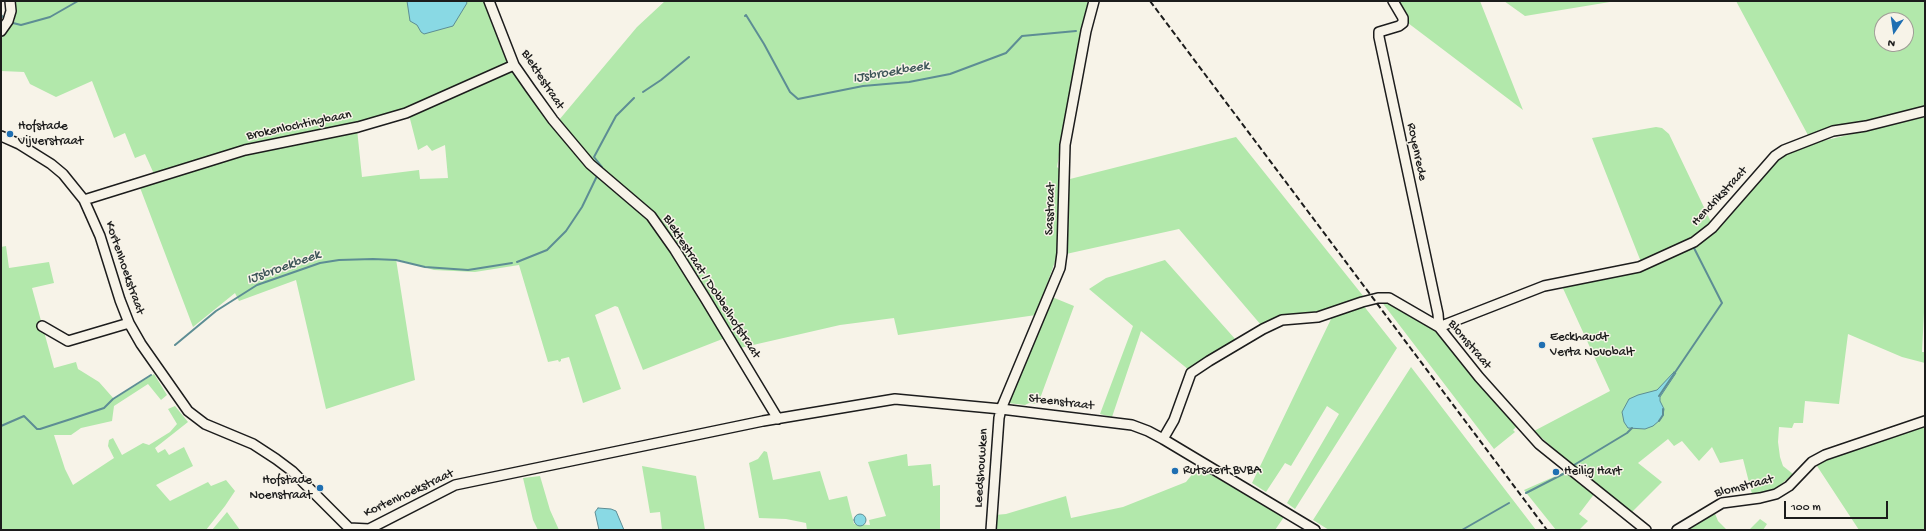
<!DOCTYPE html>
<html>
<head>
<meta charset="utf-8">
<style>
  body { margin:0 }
  #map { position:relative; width:1926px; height:531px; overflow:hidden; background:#f7f3e8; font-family:"Gochi Hand",sans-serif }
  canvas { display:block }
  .frame { position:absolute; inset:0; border:2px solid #1c1c1c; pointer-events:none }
  .north { position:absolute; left:1874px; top:12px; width:40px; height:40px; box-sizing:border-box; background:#f7f3e8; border:1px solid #9f9d96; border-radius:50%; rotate:193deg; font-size:11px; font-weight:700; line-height:16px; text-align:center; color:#1c1c1c }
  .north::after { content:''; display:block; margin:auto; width:14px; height:18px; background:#1f6fb2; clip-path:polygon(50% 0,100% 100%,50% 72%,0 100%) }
  .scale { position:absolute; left:1784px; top:501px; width:104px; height:18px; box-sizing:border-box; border:2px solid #1c1c1c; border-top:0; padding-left:5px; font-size:12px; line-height:14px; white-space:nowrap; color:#1c1c1c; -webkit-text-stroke:3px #f7f3e8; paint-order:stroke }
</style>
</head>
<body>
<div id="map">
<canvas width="1926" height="531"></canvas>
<div class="frame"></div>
<div class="north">N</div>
<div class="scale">100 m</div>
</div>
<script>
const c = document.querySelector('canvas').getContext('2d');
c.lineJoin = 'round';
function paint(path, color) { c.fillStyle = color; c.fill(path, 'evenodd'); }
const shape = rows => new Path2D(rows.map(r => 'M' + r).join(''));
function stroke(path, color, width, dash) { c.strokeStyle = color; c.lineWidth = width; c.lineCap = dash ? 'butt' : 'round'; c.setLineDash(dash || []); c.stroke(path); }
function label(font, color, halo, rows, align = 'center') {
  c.font = font + ' "Gochi Hand",sans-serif'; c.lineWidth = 3; c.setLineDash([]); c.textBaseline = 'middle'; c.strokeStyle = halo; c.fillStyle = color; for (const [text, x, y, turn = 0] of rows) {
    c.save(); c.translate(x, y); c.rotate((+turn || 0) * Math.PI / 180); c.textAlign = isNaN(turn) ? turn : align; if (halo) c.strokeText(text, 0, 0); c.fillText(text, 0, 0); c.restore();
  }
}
const green = shape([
  [14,1,484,1,510,63,389,116,154,174,145,154,135,158,125,133,114,138,92,81,56,97,30,84,24,72,1,71,1,39,15,20],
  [665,1,1088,1,1075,61,1057,167,1070,179,1236,137,1364,297,1309,314,1261,325,1179,229,1057,256,1036,315,898,335,894,318,840,325,740,348,702,284,655,215,591,158,559,120,637,27],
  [1396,1,1480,1,1523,110,1408,23],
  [1504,1,1616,1,1525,16],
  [1736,1,1925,1,1925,108,1849,125,1809,137],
  [1882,20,1906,20,1906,44,1882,44],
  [513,68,532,98,645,214,668,245,725,338,643,370,618,307,615,306,595,315,621,389,583,403,569,357,561,359,561,361,559,362,558,360,548,362,519,265,475,272,434,270,396,259,415,380,326,409,296,280,239,301,235,293,193,327,139,185,247,151,357,129,362,177,419,170,420,179,448,178,445,145,432,151,427,145,418,150,409,115],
  [1925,117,1925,293,1922,352,1925,352,1925,363,1902,357,1848,334,1839,404,1805,401,1803,423,1794,423,1792,428,1779,427,1778,442,1780,457,1783,466,1793,474,1779,486,1768,492,1752,494,1743,459,1720,463,1712,447,1699,461,1682,441,1674,446,1668,439,1638,463,1662,482,1632,512,1570,463,1534,431,1610,391,1561,284,1629,274,1647,267,1685,250,1778,157,1818,142],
  [1656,127,1662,128,1669,134,1711,222,1713,223,1690,241,1641,262,1592,138],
  [6,246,9,268,49,262,54,283,32,288,54,368,76,362,78,369,99,382,114,399,154,374,167,395,161,400,148,384,114,406,112,421,81,428,71,435,54,435,65,469,73,485,114,458,108,446,109,440,113,438,122,455,143,443,149,445,170,432,177,424,168,409,175,406,188,422,155,448,158,453,165,449,169,455,184,447,193,466,156,485,170,501,208,482,211,486,226,480,235,491,225,506,206,530,1,530,1,247],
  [1165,260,1236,340,1189,370,1141,331,1112,417,1100,414,1133,326,1089,289,1106,278],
  [1052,297,1074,306,1038,404,1029,403,1025,405,1008,403],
  [1387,300,1432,325,1518,425,1513,430,1515,432,1494,449,1381,301],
  [1363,305,1397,348,1295,509,1287,503,1339,414,1327,406,1291,466,1285,463,1266,492,1252,483,1332,317],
  [1411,367,1536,530,1329,530,1313,520],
  [1923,426,1925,431,1925,530,1859,530,1815,463,1827,456],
  [764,451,767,452,773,480,820,471,829,500,847,496,854,524,870,525,869,520,886,516,868,462,907,454,908,466,931,464,933,486,940,485,940,530,807,530,806,523,786,519,759,518,749,463,758,459],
  [642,466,696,476,705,530,662,530,660,512,650,513],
  [1198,467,1284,517,1275,530,995,530,995,515,1006,514,1066,496,1071,518,1123,507,1186,482],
  [1567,471,1595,493,1579,514,1588,521,1579,530,1556,530,1524,490],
  [540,476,550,510,559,530,538,530,533,520,523,478],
  [1714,511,1718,521,1727,530,1684,530],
  [227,512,240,530,212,530],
  [1760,519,1767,524,1763,530,1749,530]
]);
const water = shape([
  [407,1,466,1,467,3,453,26,424,34,421,32,417,25,410,21,407,1],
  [1674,372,1676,373,1660,397,1660,401,1664,409,1663,415,1660,420,1653,426,1645,429,1628,428,1624,422,1622,412,1629,399,1638,395,1657,390,1674,372],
  [598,508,611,509,616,511,624,530,599,530,595,512,598,508],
  '854 520a6 6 0 1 1 12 0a6 6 0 1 1-12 0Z'
]);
const stream = shape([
  [152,1,160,1],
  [1,15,3,17],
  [745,16,746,15,764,44,790,92,798,99,863,86,909,82,950,74,1006,53,1022,36,1076,31],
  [13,23,21,25,50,17,78,1],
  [643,92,661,80,689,57],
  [602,169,602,167,594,157,616,116,634,98],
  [517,262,547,250,566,231,582,207,597,176],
  [175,345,216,311,257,285,320,263,339,260,373,259,396,260,425,267,468,270,512,263],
  [1659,396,1722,303,1694,248],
  [1659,421,1663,415,1663,409],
  [1,426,24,416,37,429,40,429,71,419,104,408,113,399,151,375],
  [1574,465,1627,433,1632,428],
  [1526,493,1565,473],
  [1462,530,1509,503]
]);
const minor = shape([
  [489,1,514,65,530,88,553,120,590,164,651,216,675,250,705,298,778,419],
  [1393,1,1403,18,1403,23,1399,26,1379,32,1379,37,1438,314,1439,327],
  [1,31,8,21,11,11,10,1],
  [1,136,19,144,51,164,63,174,84,200,100,236,120,300,129,323,141,344,188,411,205,424,253,444,276,459,292,471,349,528,369,529,455,485,763,421,895,399,1001,409,1132,425,1148,431,1163,439,1315,530],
  [84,200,245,150,358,127,406,113,514,65],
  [42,326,68,341,129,323],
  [1439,327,1544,286,1639,267,1694,242,1712,228,1775,156,1784,150,1833,131,1866,126,1925,111],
  [1163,439,1174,420,1191,373,1209,361,1263,329,1282,320,1318,317,1362,302,1378,298,1389,298,1439,327,1479,377,1539,444,1646,530],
  [991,530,999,418,1001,409,1060,268,1062,253,1065,145,1086,31,1094,1],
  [1677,530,1722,503,1760,498,1776,494,1789,486,1812,462,1825,455,1925,421]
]);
const rail = shape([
  [1150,1,1547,530]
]);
const markers = [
  [10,134,4,"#1f6fb2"],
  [1542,345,4,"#1f6fb2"],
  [1175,471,4,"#1f6fb2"],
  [1556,472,4,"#1f6fb2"],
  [320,488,4,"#1f6fb2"]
];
const streetNames = [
  ["Blektestraat",542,80,57],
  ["Brokenlochtingbaan",299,126,-12],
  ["Royenrede",1416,152,78],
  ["Hendrikstraat",1720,197,-47],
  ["Sasstraat",1051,209,-88],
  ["Kortenhoekstraat",124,268,71],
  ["Blektestraat / Dobbelhofstraat",711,287,57],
  ["Blomstraat",1469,345,50],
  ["Steenstraat",1061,403,7],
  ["Leedshouwken",982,468,-86],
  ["Blomstraat",1744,487,-14],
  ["Kortenhoekstraat",409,494,-25]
];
const poiNames = [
  ["Hofstade",18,127],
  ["Vijverstraat",18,142],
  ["Eeckhaudt",1550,338],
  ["Verta Novobalt",1550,353],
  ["Rutsaert BVBA",1183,471],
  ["Heilig Hart",1564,472],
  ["Hofstade",312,481,"right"],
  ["Noenstraat",312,496,"right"]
];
const waterNames = [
  ["IJsbroekbeek",891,73,-10],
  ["IJsbroekbeek",284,268,-20]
];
paint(green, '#b2e8ab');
paint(water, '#89d9e4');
stroke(water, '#5d8d94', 1);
stroke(stream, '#5d8d94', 2);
stroke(minor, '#1c1c1c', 12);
stroke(minor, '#f7f3e8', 9);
stroke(rail, '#1c1c1c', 2, [6, 3]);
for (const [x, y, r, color] of markers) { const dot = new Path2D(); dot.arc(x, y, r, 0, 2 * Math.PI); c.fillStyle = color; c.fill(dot); stroke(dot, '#f7f3e8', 1.5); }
label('13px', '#1c1c1c', '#f7f3e8', streetNames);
label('13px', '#1c1c1c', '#f7f3e8', poiNames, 'left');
label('italic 14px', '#3d5558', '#f7f3e8', waterNames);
</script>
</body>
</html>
